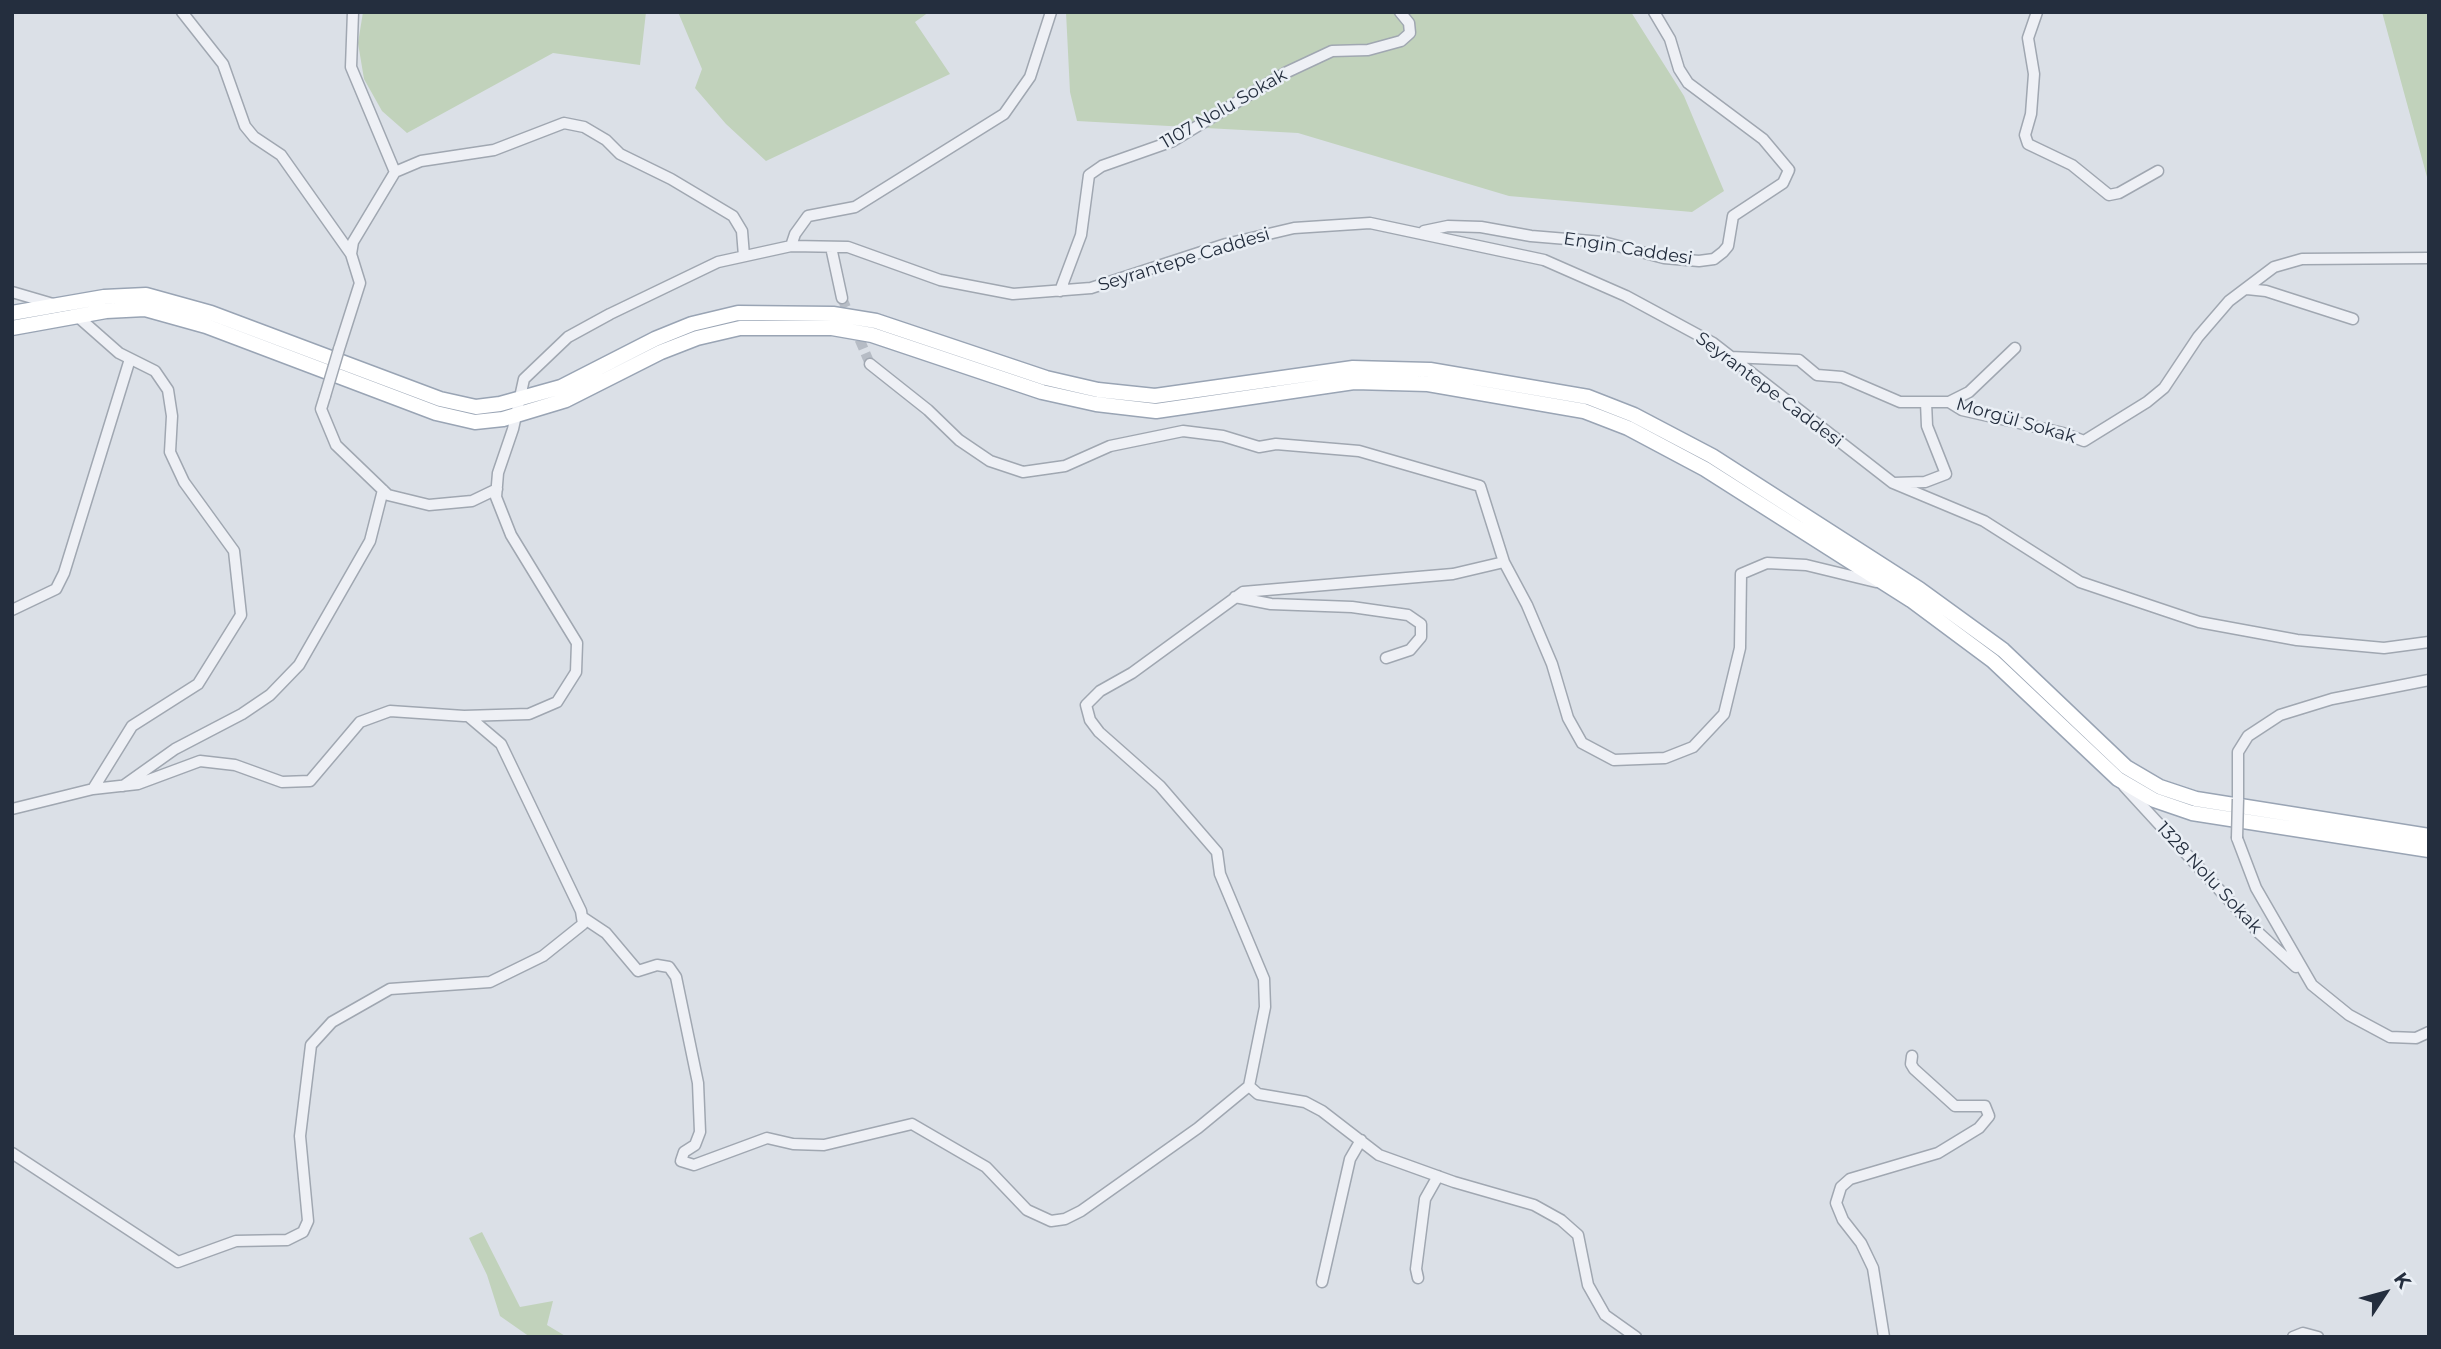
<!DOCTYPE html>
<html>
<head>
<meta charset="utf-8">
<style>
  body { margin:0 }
  #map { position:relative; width:2441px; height:1349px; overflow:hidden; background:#dbe0e7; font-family:Montserrat,sans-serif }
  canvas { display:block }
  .frame { position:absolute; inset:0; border:14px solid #242e3e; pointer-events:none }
  .north { position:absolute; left:2350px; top:1258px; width:70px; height:70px; -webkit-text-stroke:5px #eaeff5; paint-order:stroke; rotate:54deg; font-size:19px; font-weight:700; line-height:28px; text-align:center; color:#242e3e }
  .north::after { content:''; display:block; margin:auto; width:24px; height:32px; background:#242e3e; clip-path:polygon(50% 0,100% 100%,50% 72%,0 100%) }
</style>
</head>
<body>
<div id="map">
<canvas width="2441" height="1349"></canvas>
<div class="frame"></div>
<div class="north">K</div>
</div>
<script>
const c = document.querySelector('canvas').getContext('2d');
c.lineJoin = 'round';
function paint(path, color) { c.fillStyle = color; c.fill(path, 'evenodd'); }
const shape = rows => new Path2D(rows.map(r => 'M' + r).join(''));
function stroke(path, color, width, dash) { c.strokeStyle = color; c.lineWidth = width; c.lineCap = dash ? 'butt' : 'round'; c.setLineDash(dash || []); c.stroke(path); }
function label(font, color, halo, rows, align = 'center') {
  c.font = font + ' Montserrat,sans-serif'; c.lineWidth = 5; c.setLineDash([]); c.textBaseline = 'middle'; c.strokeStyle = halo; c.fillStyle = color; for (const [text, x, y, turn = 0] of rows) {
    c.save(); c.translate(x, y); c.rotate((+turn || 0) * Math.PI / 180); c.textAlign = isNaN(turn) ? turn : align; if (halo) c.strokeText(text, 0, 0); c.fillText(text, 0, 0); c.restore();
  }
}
const green = shape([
  [363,12,646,12,640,65,553,53,407,133,382,111,364,79,358,43],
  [678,12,929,12,915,22,950,74,766,161,726,124,695,88,702,69],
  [1066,12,1631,12,1684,96,1724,191,1692,212,1509,196,1298,133,1077,121,1070,92],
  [2382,12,2429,12,2429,180,2427,177],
  [482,1232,520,1307,553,1301,547,1325,567,1337,530,1337,500,1316,487,1275,469,1238]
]);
const minorTunnel = shape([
  [842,298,870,364]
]);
const minor = shape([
  [182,12,223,64,245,126,254,137,281,155,351,254],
  [353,12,351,67,395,172],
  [2037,12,2028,38,2034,74,2031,114,2025,135,2028,144,2072,165,2109,195,2119,193,2158,171],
  [1424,231,1448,226,1481,227,1531,236,1603,242,1664,258,1699,261,1714,259,1723,252,1728,246,1733,216,1783,183,1789,170,1763,139,1688,83,1679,69,1670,39,1654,12],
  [791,246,795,234,808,216,855,207,1004,114,1030,77,1051,12],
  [831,247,842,298],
  [2247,289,2266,291,2353,319],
  [1060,291,1081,235,1089,175,1102,166,1173,141,1285,73,1332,51,1368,50,1401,41,1410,33,1409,23,1400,12],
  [12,292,53,304],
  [77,316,119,353,155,371,168,390,172,416,170,452,184,482,234,551,241,615,198,684,132,726,93,789],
  [339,349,360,283,351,254,353,242,395,172,421,161,494,150,564,123,584,127,606,140,620,154,671,179,733,216,742,231,744,256],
  [1730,357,1799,360,1817,375,1842,377,1900,402,1949,402,1969,392,2015,348],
  [870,364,928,410,959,440,990,461,1023,472,1065,466,1110,446,1183,431,1223,436,1259,447,1276,444,1359,451,1480,486,1504,562,1527,605,1552,664,1568,718,1582,743,1614,760,1665,758,1693,747,1724,714,1740,648,1741,574,1767,563,1806,565,1876,582],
  [325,396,321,409,336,445,388,495,429,505,472,501,497,489],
  [1949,402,1962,410,2063,433,2084,441,2147,402,2164,388,2198,337,2229,301,2274,267,2302,259,2429,258],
  [1894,483,1925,482,1946,474,1927,426,1926,402],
  [1504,562,1453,574,1243,592,1132,673,1100,691,1086,705,1090,720,1099,732,1160,786,1217,852,1220,874,1264,979,1265,1007,1249,1086,1258,1094,1305,1102,1322,1111,1379,1155,1454,1182,1534,1205,1561,1220,1578,1235,1588,1285,1605,1315,1636,1337],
  [1235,597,1271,604,1352,607,1408,615,1421,624,1421,637,1410,650,1386,658],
  [12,610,56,589,64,573,130,359],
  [123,786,175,749,242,714,270,695,299,665,370,541,383,490],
  [2124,786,2260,934,2296,967],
  [2238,799,2238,752,2248,736,2280,715,2332,699,2429,680],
  [12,809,93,789,138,784,200,761,235,765,282,782,310,781,360,722,390,711,464,716,529,714,557,702,576,672,577,643,511,535,496,497,498,473,513,429,524,379,568,337,610,314,718,262,791,246,848,247,940,280,1013,294,1091,288,1226,244,1294,228,1370,223,1544,260,1626,296,1713,343,1893,483,1984,521,2080,582,2199,622,2297,640,2384,648,2429,642],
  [2237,838,2256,888,2312,985,2349,1015,2390,1037,2416,1038,2429,1032],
  [582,917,606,933,638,971,657,965,669,967,676,977,698,1083,700,1132,695,1145,684,1152,681,1161,694,1165,767,1138,793,1144,824,1145,912,1124,986,1167,1027,1210,1051,1221,1065,1219,1081,1211,1198,1128,1249,1086],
  [12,1153,178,1262,236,1241,287,1240,303,1232,308,1221,300,1136,311,1045,332,1022,390,989,490,982,543,956,583,924,581,911,501,744,468,716],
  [1418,1278,1416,1269,1425,1199,1438,1176],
  [1322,1282,1350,1159,1361,1140],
  [1884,1337,1873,1268,1861,1243,1843,1220,1836,1203,1841,1187,1850,1179,1938,1153,1979,1128,1989,1116,1985,1106,1955,1106,1914,1069,1911,1064,1912,1056],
  [2293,1337,2303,1333,2318,1337]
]);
const major = shape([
  [12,313,104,297,146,295,211,313,440,399,476,407,500,404,561,387,655,339,692,324,738,313,833,314,876,321,1046,378,1098,390,1155,396,1353,368,1430,370,1588,397,1634,415,1712,456,1919,589,2003,650,2126,767,2160,787,2196,799,2429,836],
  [12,328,106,311,145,309,206,326,436,413,475,422,503,419,566,400,661,352,697,338,740,328,832,328,872,335,1042,392,1096,404,1156,411,1354,382,1428,384,1584,411,1628,428,1705,469,1911,600,1993,661,2118,779,2154,800,2192,813,2429,850]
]);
const minorBridge = shape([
  [325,396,339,349],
  [2237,838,2238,799]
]);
const streetNames = [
  ["1107 Nolu Sokak",1224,109,-30],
  ["Engin Caddesi",1628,249,9],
  ["Seyrantepe Caddesi",1184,260,-17],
  ["Seyrantepe Caddesi",1769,390,37],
  ["Morgül Sokak",2016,421,16],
  ["1328 Nolu Sokak",2209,878,47]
];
paint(green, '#c1d2bb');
stroke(minorTunnel, '#b6bcc5', 10, [10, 5]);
stroke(minor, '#a0a7b1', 13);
stroke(major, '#99a4b4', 17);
stroke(minor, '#eef0f5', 10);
stroke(major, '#fff', 14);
stroke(minorBridge, '#a0a7b1', 13, []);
stroke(minorBridge, '#eef0f5', 10);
label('18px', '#242e3e', '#eaeff5', streetNames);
</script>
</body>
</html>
